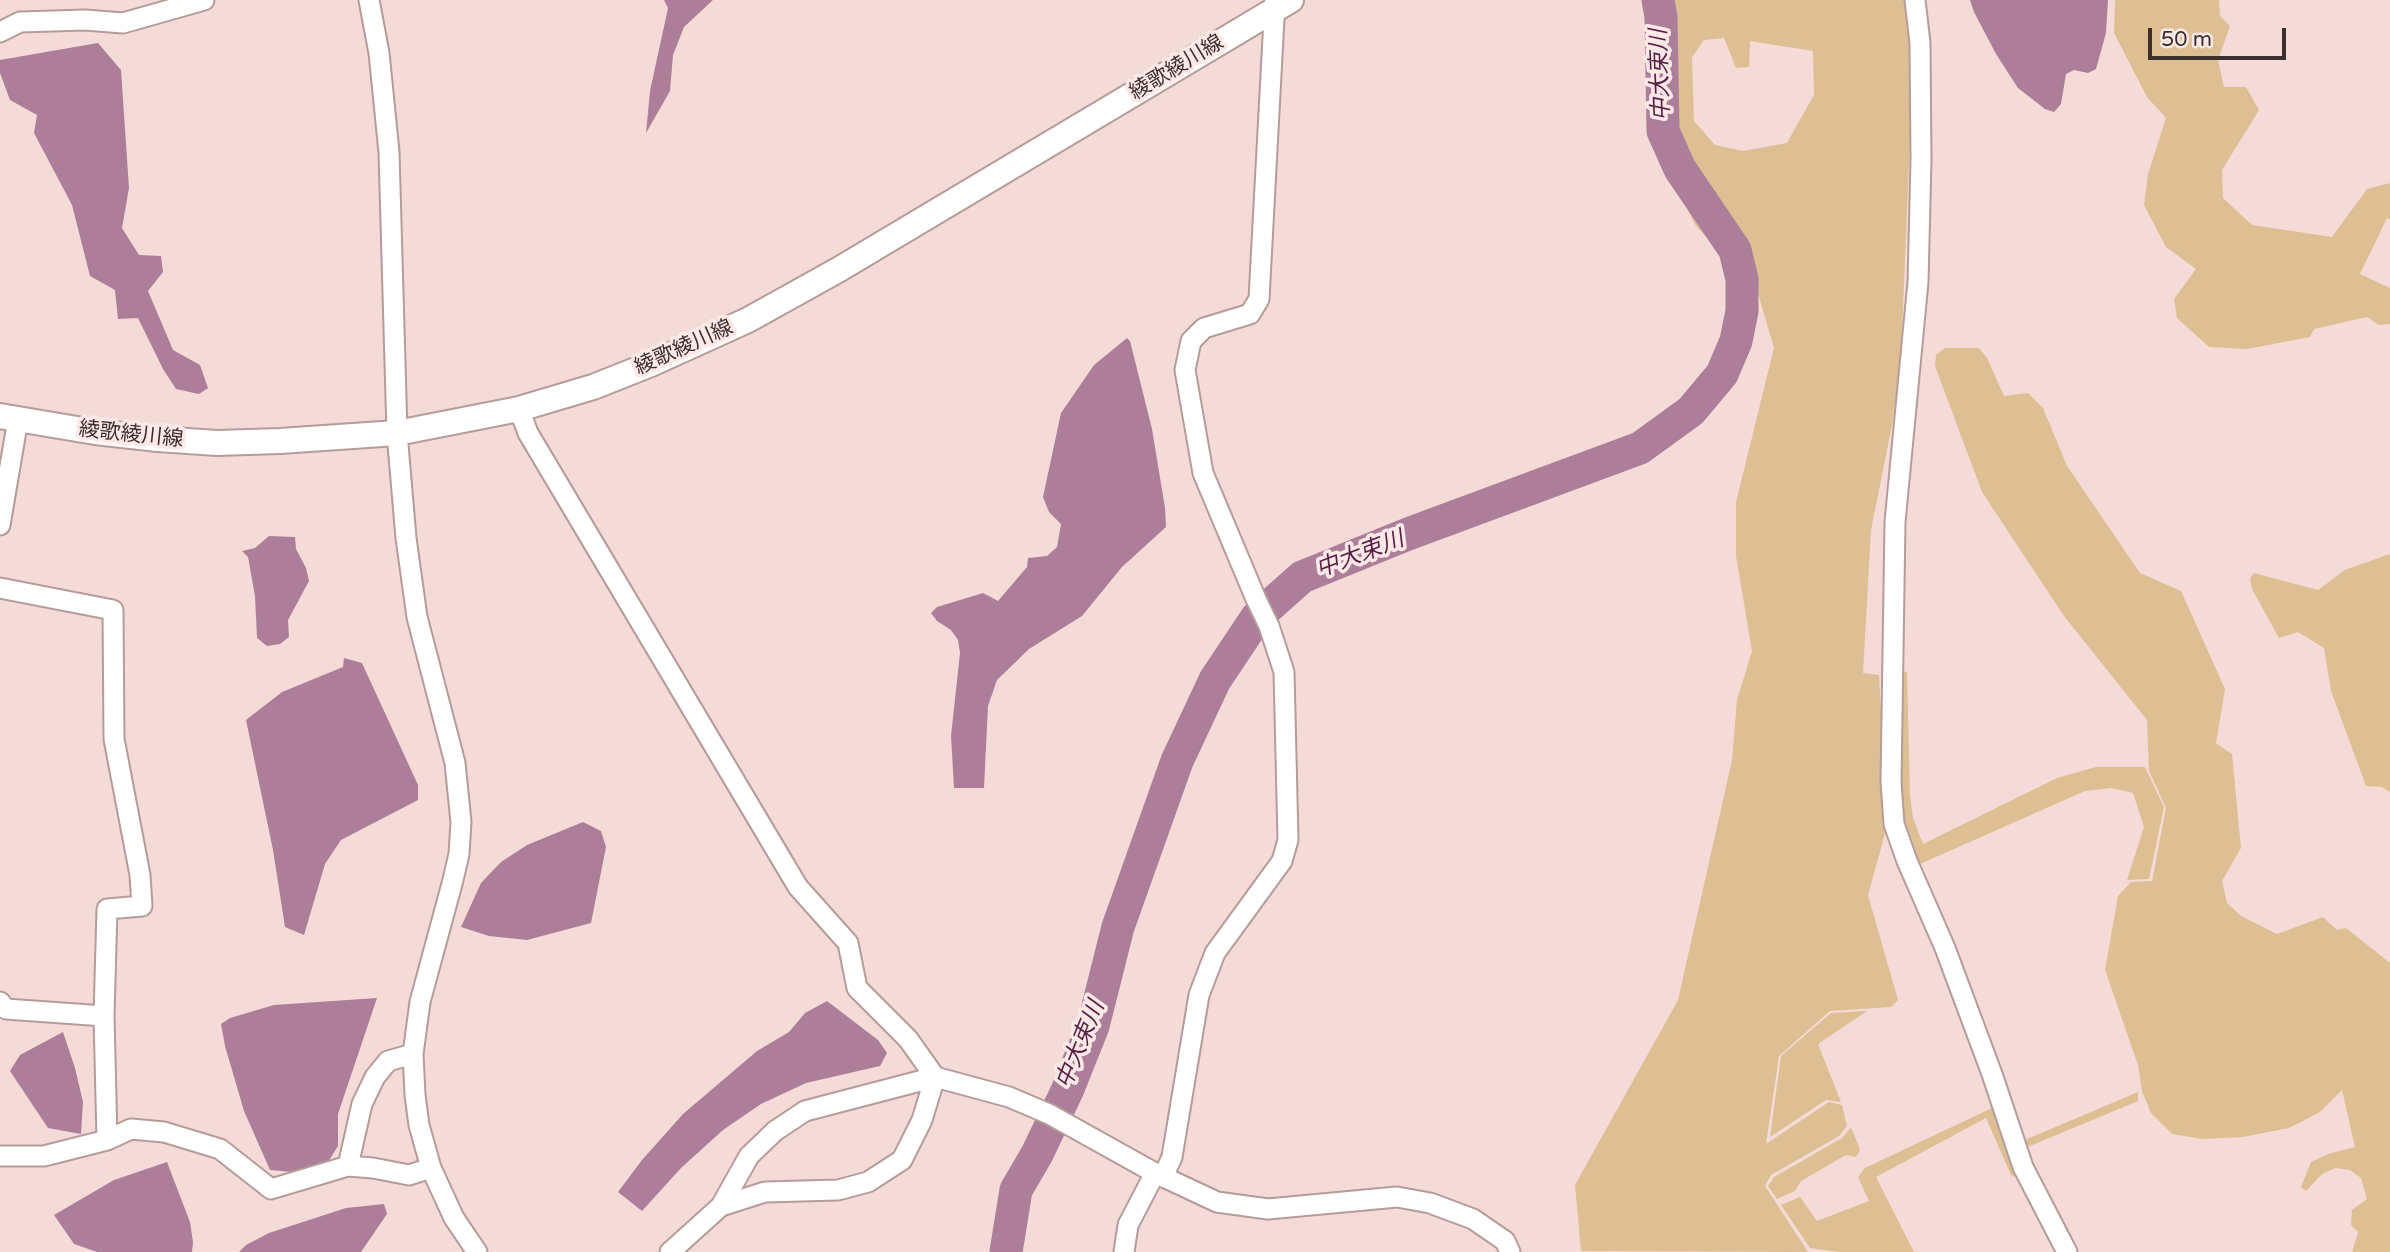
<!DOCTYPE html>
<html>
<head>
<meta charset="utf-8">
<style>
  body { margin:0 }
  #map { position:relative; width:2390px; height:1252px; overflow:hidden; background:#f5dbd7; font-family:"Varela Round",sans-serif }
  canvas { display:block }
  .scale { position:absolute; left:2148px; top:28px; width:138px; height:32px; box-sizing:border-box; border:4px solid #3a302e; border-top:0; padding-left:9px; font-size:21px; line-height:24px; white-space:nowrap; color:#3a302e; -webkit-text-stroke:5px #ffe9e6; paint-order:stroke }
</style>
</head>
<body>
<div id="map">
<canvas width="2390" height="1252"></canvas>
<div class="scale">50 m</div>
</div>
<script>
const c = document.querySelector('canvas').getContext('2d');
c.lineJoin = 'round';
function paint(path, color) { c.fillStyle = color; c.fill(path, 'evenodd'); }
const shape = rows => new Path2D(rows.map(r => 'M' + r).join(''));
function stroke(path, color, width, dash) { c.strokeStyle = color; c.lineWidth = width; c.lineCap = dash ? 'butt' : 'round'; c.setLineDash(dash || []); c.stroke(path); }
function label(font, color, halo, rows, align = 'center') {
  c.font = font + ' "Varela Round","Noto Sans JP",sans-serif'; c.lineWidth = 7; c.setLineDash([]); c.textBaseline = 'middle'; c.strokeStyle = halo; c.fillStyle = color; for (const [text, x, y, turn = 0] of rows) {
    c.save(); c.translate(x, y); c.rotate((+turn || 0) * Math.PI / 180); c.textAlign = isNaN(turn) ? turn : align; if (halo) c.strokeText(text, 0, 0); c.fillText(text, 0, 0); c.restore();
  }
}
const green = shape([
  [1666,0,1904,0,1910,39,1912,87,1901,358,1892,425,1871,530,1863,673,1879,675,1887,826,1868,895,1898,1000,1891,1007,1830,1011,1779,1056,1766,1144,1829,1102,1842,1105,1847,1126,1839,1136,1771,1175,1765,1186,1808,1252,1581,1251,1575,1185,1678,1000,1732,760,1737,700,1752,651,1736,556,1736,502,1774,348,1757,290,1696,226,1663,162,1667,78],
  [1724,38,1736,68,1749,67,1750,41,1813,51,1814,95,1787,143,1743,151,1715,145,1694,121,1692,57,1704,40],
  [2115,0,2219,0,2220,16,2230,26,2218,60,2224,87,2246,87,2259,110,2222,170,2223,198,2252,225,2332,237,2367,189,2390,183,2390,219,2387,218,2360,274,2390,288,2390,324,2379,325,2367,317,2314,329,2310,337,2247,349,2209,347,2177,318,2174,299,2196,269,2166,247,2144,205,2148,174,2166,118,2147,97,2114,33],
  [1945,348,1979,348,1987,358,2004,396,2028,393,2043,408,2067,466,2140,573,2181,591,2225,689,2216,743,2232,754,2241,848,2222,881,2227,903,2241,916,2277,934,2323,917,2337,930,2346,928,2390,963,2390,1252,2352,1252,2358,1232,2351,1225,2352,1210,2367,1199,2361,1178,2350,1170,2335,1168,2322,1174,2306,1191,2301,1187,2311,1162,2328,1154,2355,1147,2342,1090,2320,1112,2289,1128,2243,1137,2202,1139,2172,1134,2151,1113,2142,1091,2138,1065,2105,970,2118,896,2131,882,2152,881,2166,808,2149,771,2147,720,2064,616,1982,492,1935,366,1936,355],
  [2390,554,2390,792,2382,787,2366,786,2331,691,2324,648,2298,632,2279,638,2252,589,2250,578,2254,573,2318,590,2345,570],
  [1901,672,1907,672,1910,795,1913,818,1923,844,2057,778,2096,767,2145,767,2164,807,2149,879,2127,880,2144,827,2133,793,2111,788,2085,791,1920,864,1905,822,1903,804,1900,764],
  [1867,1011,1818,1044,1841,1102,1826,1100,1770,1137,1781,1056,1831,1013],
  [2138,1092,2138,1101,2030,1146,2026,1145,2027,1139],
  [1992,1108,2015,1174,2014,1177,2011,1175,1986,1118,1876,1177,1914,1252,1839,1252,1810,1248,1781,1205,1800,1197,1817,1221,1869,1201,1858,1177,1865,1168],
  [1851,1127,1860,1150,1856,1157,1846,1155,1801,1181,1795,1191,1777,1199,1768,1186,1774,1177,1842,1138]
]);
const water = shape([
  [664,0,713,0,684,27,673,55,670,91,646,133,650,91,668,8],
  [1970,0,2108,0,2106,33,2096,69,2088,73,2074,70,2066,74,2061,104,2054,112,2045,109,2018,88,1996,54,1974,12],
  [98,43,121,70,129,188,122,228,139,255,161,256,163,272,148,291,173,350,200,365,208,388,199,394,176,389,163,369,138,318,118,319,115,290,90,276,72,205,34,133,37,115,10,100,0,73,0,60],
  [1127,338,1130,341,1152,429,1165,508,1166,527,1122,567,1082,616,1029,649,997,680,988,706,984,788,954,788,951,736,960,653,958,640,951,630,937,621,931,613,937,607,983,593,998,601,1027,567,1028,558,1047,556,1057,547,1061,524,1049,512,1043,497,1061,413,1094,365],
  [269,536,295,537,296,549,306,568,309,581,288,620,289,637,280,644,267,646,257,638,255,596,248,557,242,551,255,548],
  [344,658,362,663,418,785,418,800,341,840,325,864,304,935,285,927,273,850,246,720,282,692,343,667],
  [583,822,601,831,606,847,591,923,527,940,489,936,461,927,481,883,501,862,527,845],
  [377,998,338,1114,338,1146,326,1165,304,1173,270,1170,244,1111,225,1046,221,1024,230,1018,274,1005],
  [827,1001,878,1040,887,1053,880,1066,806,1083,761,1104,723,1130,681,1168,642,1211,618,1192,642,1160,683,1114,757,1051,789,1032,805,1013],
  [63,1032,75,1068,83,1102,81,1134,48,1128,10,1071,20,1055],
  [167,1162,190,1222,193,1242,192,1252,97,1252,74,1244,54,1215,114,1180],
  [384,1204,387,1214,361,1252,239,1252,246,1245,269,1233,346,1208]
]);
const river = shape([
  [1006,1252,1016,1190,1037,1154,1067,1091,1093,1026,1118,927,1177,761,1215,680,1257,617,1302,577,1408,534,1640,448,1691,411,1722,374,1736,341,1742,311,1742,279,1735,250,1680,169,1663,131,1661,17,1658,0]
]);
const minor = shape([
  [369,0,379,53,389,152,397,433,406,538,417,617,455,763,461,822,459,854,453,880,420,1002,413,1054,415,1095,419,1125,431,1168,454,1218,477,1252],
  [1915,0,1920,43,1921,159,1918,282,1895,522,1891,782,1894,824,1907,861,1945,948,1992,1074,2023,1167,2067,1252],
  [0,32,20,22,85,20,123,23,204,0],
  [519,409,528,433,798,887,848,943,857,988,908,1039,935,1077],
  [0,525,18,419],
  [0,588,113,610,114,739,140,875,142,906,107,909,104,1016,107,1140],
  [0,1002,6,1009,104,1016],
  [0,1156,44,1156,107,1140,131,1129,164,1132,220,1149,271,1189,348,1166,362,1104,375,1077,388,1061,413,1054],
  [348,1166,373,1168,409,1175,431,1168],
  [1163,1177,1172,1157,1199,995,1215,953,1282,861,1288,840,1284,672,1269,626,1256,599,1203,473,1185,370,1191,341,1204,328,1250,314,1259,299,1275,0],
  [721,1206,765,1192,838,1190,868,1182,902,1160,922,1120,935,1077],
  [670,1252,721,1206,749,1156,775,1131,805,1111,935,1077,1009,1097,1049,1114,1155,1173,1217,1202,1268,1209,1397,1197,1430,1203,1473,1219,1505,1241,1510,1252],
  [1124,1252,1128,1225,1155,1173]
]);
const major = shape([
  [0,416,95,432,158,439,217,443,280,441,397,433,519,409,593,387,651,364,748,320,838,270,1291,0]
]);
const streetNames = [
  ["綾歌綾川線",1177,68,-31],
  ["綾歌綾川線",684,348,-24],
  ["綾歌綾川線",131,435,6]
];
const waterNames = [
  ["中大束川",1661,75,-92],
  ["中大束川",1360,555,-21],
  ["中大束川",1081,1045,-68]
];
paint(green, '#debe93');
paint(water, '#ac7e9a');
stroke(river, '#ac7e9a', 33);
stroke(minor, '#b59c98', 23);
stroke(major, '#b59c98', 28);
stroke(minor, '#fff', 19);
stroke(major, '#fff', 24);
label('21px', '#3a302e', '#ffe9e6', streetNames);
label('italic 23px', '#581f46', '#ffe9e6', waterNames);
</script>
</body>
</html>
